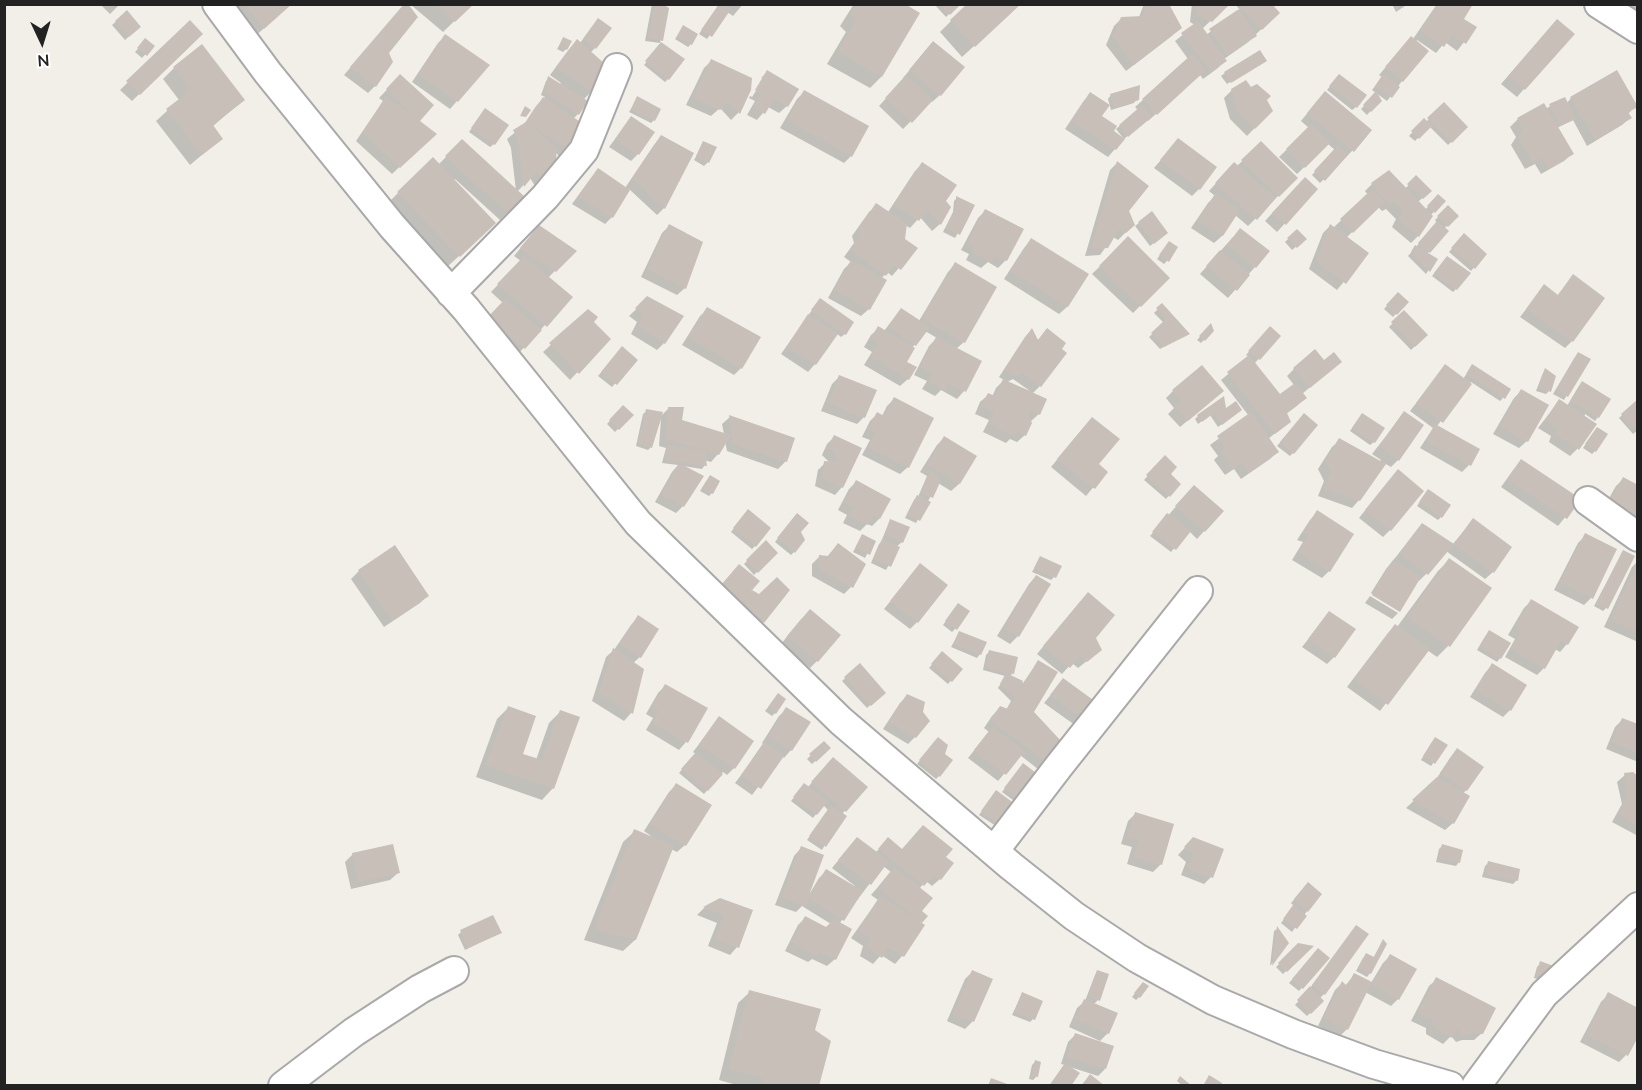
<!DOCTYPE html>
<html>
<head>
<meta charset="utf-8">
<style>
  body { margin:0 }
  #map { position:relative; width:1642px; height:1090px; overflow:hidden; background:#f2efe9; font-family:"Nunito Sans",sans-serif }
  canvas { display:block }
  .frame { position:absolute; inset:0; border:6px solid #222; pointer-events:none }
  .north { position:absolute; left:12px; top:12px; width:60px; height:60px; -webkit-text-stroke:4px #fff; paint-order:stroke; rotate:176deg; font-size:16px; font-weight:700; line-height:24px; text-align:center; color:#222 }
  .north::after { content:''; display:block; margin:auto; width:21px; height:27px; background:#222; clip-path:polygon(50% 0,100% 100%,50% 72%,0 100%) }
</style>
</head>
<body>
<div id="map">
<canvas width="1642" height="1090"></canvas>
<div class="frame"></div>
<div class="north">N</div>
</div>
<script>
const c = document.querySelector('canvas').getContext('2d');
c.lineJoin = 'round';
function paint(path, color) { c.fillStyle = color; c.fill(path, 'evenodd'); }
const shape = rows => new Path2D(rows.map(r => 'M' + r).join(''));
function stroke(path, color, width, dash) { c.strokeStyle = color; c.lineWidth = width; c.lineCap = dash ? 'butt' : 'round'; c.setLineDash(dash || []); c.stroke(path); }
const shadow = shape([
  [100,4,120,4,110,14],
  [237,4,291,4,252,39,230,12],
  [410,4,472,4,443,32],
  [652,4,662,4,668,8,660,43,645,41],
  [714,4,743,4,733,16,727,12,707,39,699,34,718,7],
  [854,4,902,4,881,77,870,88,827,64,846,32,840,26],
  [934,4,959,4,946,17],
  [1020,4,962,57,940,32,951,21],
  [1144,4,1167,4,1173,35,1126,71,1106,45,1114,26,1121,19,1139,17],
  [1192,4,1228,4,1202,29,1206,35,1240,10,1235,4,1270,4,1278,13,1247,43,1224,59,1225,60,1218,68,1203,79,1200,75,1148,121,1147,119,1124,139,1116,129,1138,110,1135,107,1143,100,1188,59,1175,41,1195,25,1190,22],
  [1392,4,1408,4,1396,12],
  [1437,4,1474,4,1470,7,1462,19,1475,28,1457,51,1445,42,1436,53,1417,40,1402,81,1387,101,1372,90,1382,77,1379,75,1404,46,1413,39],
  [1627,4,1638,4,1638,11],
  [399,11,375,86,368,93,344,75],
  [127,12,139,27,125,40,112,25],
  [190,22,201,34,132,101,120,90],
  [595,23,595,48,590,53,603,65,591,92,583,100,578,114,573,119,583,125,559,156,555,152,555,166,535,186,530,178,517,192,523,197,500,220,455,179,453,181,483,234,447,267,387,204,398,193,438,165,462,141,516,191,511,148,507,139,523,126,536,106,545,97,541,95,546,81,549,78,559,85,561,83,550,75,570,48,577,41,580,43],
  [683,27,691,44,688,47,675,39],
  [1550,28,1572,34,1517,97,1501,84],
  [446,36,457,101,450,109,412,82,438,43],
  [563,39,566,49,563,52,557,49],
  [146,40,153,46,142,58,135,52],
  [661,44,668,79,665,82,644,65],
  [926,50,963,67,940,95,932,102,931,101,903,129,879,106,904,79,903,78],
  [1259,52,1263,62,1227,84,1221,76,1225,73],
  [711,61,750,89,738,113,731,120,720,108,711,116,686,105,704,68],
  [174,68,243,100,212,127,221,139,190,165,156,121,179,100,163,79],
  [767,72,787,106,779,113,768,107,757,120,747,115,755,101,749,98,750,96,752,97,764,78,761,78],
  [400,76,432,105,417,121,434,134,392,174,356,141,383,101,379,98],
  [1336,79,1356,107,1352,110,1327,90],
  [1250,89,1266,100,1271,111,1247,136,1230,119,1224,98,1232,90],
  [804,92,851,156,844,163,780,128,797,99],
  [1090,94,1100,116,1112,132,1115,149,1108,157,1065,129,1083,102],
  [1376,94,1380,100,1367,115,1361,109],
  [1111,95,1137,99,1134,103,1111,110,1108,99],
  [638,98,654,120,651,123,629,112],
  [1571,98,1636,106,1628,114,1630,118,1622,125,1587,146,1573,120,1557,128,1572,154,1564,161,1541,174,1535,164,1525,169,1511,145,1516,137,1510,127,1518,119,1543,105,1546,109,1550,106,1567,103],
  [1318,100,1370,130,1352,151,1320,183,1312,175,1335,150,1328,144,1297,174,1279,157,1309,128,1301,121],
  [1444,104,1466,127,1448,145,1429,126,1415,141,1409,136,1424,120,1426,122],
  [482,114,494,144,490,147,469,132],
  [631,118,638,154,631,161,609,147],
  [661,137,692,154,664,208,657,215,629,189,612,217,605,224,572,204,591,178,625,188,654,145],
  [1178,140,1199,189,1192,196,1154,168],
  [704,143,708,162,704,166,694,160],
  [1261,143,1296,178,1248,226,1235,215,1222,236,1214,243,1191,228,1208,203,1215,196,1209,191,1227,171,1237,166],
  [1117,163,1128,211,1133,225,1118,240,1113,237,1100,255,1085,256,1110,170],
  [922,164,949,207,940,224,932,231,920,217,910,228,905,225,904,239,916,248,892,276,887,272,881,279,869,309,861,316,828,298,844,269,851,262,844,257,854,243,852,236,869,212,877,205,888,212,915,171],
  [1416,177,1430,191,1418,202,1425,210,1438,196,1444,201,1430,216,1418,236,1411,243,1392,227,1396,219,1386,209,1382,211,1378,207,1346,238,1367,254,1337,290,1309,269,1323,233,1330,226,1333,228,1368,195,1365,191,1372,184,1405,189],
  [1297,186,1316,189,1277,232,1265,221],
  [957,198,973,206,955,238,943,232,953,212,954,201],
  [1448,207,1456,216,1444,229,1447,231,1427,254,1436,259,1426,274,1408,256,1437,223,1435,220],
  [985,211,1006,260,998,268,988,262,981,268,966,260,969,254,961,250,978,218],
  [1152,213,1163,236,1150,246,1135,226],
  [669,226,685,288,677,295,641,277,662,233],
  [1297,231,1305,239,1292,250,1285,242],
  [532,234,574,251,548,278,571,297,517,355,482,325,503,303,491,292,521,261,514,256],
  [1464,235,1485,254,1471,271,1449,252],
  [1233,237,1268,252,1228,298,1200,274],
  [1128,239,1168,278,1133,313,1092,274],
  [1031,240,1087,275,1067,307,1059,314,1004,279,1024,248],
  [1169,243,1167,261,1164,264,1157,259],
  [1444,261,1456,289,1453,292,1432,276],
  [955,264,964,342,956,349,980,362,964,391,957,399,941,390,935,396,922,389,927,381,914,375,929,346,937,338,925,331,912,348,905,362,908,379,900,386,864,365,872,352,864,347,871,335,879,328,884,331,898,313,919,321,948,272],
  [1573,276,1572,341,1565,348,1520,317,1544,286,1557,296],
  [1398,294,1407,302,1393,317,1384,309],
  [648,298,664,343,657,350,631,334,637,322,629,316],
  [817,303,845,334,841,337,836,333,815,364,808,372,781,354],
  [1162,305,1188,334,1160,349,1149,337,1164,323,1154,313],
  [708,309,741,368,734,375,682,345,700,316],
  [588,311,592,322,609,339,570,380,543,352],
  [1404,312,1426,335,1411,350,1389,327],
  [1210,326,1212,331,1201,343,1197,340],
  [1270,328,1279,336,1254,364,1280,396,1294,385,1287,376,1294,369,1323,362,1340,362,1302,394,1298,405,1286,414,1289,422,1268,439,1277,452,1270,459,1241,479,1234,469,1225,475,1214,460,1218,456,1210,445,1249,416,1221,380,1249,357,1246,355],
  [1031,330,1037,341,1047,330,1060,349,1040,386,1032,394,1039,414,1030,422,1025,435,1017,442,1010,439,1006,443,983,432,989,420,975,414,980,402,988,395,992,397,996,388,1004,380,999,377,1025,337],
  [1013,379,1030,391,1007,382],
  [619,351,636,360,612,387,598,376],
  [1575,357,1589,359,1564,400,1553,394],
  [1445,366,1463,379,1472,366,1503,398,1500,401,1471,382,1437,426,1469,465,1462,472,1420,448,1433,428,1410,411],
  [1546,370,1549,391,1546,394,1536,391,1543,373],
  [839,377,864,417,857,424,821,411,832,384],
  [1579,386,1598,417,1595,421,1585,414,1577,449,1570,456,1549,442,1551,436,1538,428,1559,401,1567,406],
  [1173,391,1215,398,1180,427,1168,414,1174,408,1166,398],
  [1521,391,1527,441,1519,448,1493,434,1514,398],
  [894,399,908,467,900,474,862,455,870,440,862,437,870,421,877,414,882,416,887,406],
  [1636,402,1638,430,1633,434,1619,418],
  [623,407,631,415,615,432,607,424],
  [668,409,681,421,724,434,722,424,730,417,786,461,778,469,727,451,725,441,718,454,711,462,704,460,705,465,702,469,683,466,683,506,676,513,655,502,672,472,678,465,662,463,666,448,659,446,661,419,651,447,648,450,636,446,643,414,647,411,660,417],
  [1225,411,1237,413,1218,427,1210,415,1198,424,1195,419,1198,416],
  [1404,413,1398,460,1391,467,1384,463,1359,500,1352,508,1318,496,1324,481,1318,469,1332,447,1340,440,1379,462,1381,460,1372,454],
  [1301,418,1293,453,1290,456,1277,446],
  [1359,418,1374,442,1370,445,1350,431],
  [1084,427,1097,465,1106,472,1086,496,1051,467],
  [1594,432,1595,451,1592,454,1583,448],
  [834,437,842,487,835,495,815,486,818,470,825,463,830,463,822,455,827,444],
  [944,438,975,456,959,484,951,491,938,483,916,523,905,518,914,500,918,497,927,476,920,472,937,445],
  [1165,457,1168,474,1179,484,1166,499,1144,480],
  [1514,469,1579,500,1558,526,1501,487],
  [1391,478,1390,530,1383,537,1359,518],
  [1623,479,1638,486,1599,516,1616,486],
  [707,480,712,493,709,496,700,491],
  [856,482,889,499,879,519,872,526,867,524,860,531,843,523,847,515,838,510,849,489],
  [1187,494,1222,511,1197,539,1189,531,1171,552,1150,536],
  [1425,494,1441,517,1438,520,1417,506],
  [1317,512,1329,571,1322,578,1292,560,1303,542,1297,540,1310,520],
  [745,514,755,546,752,549,731,532],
  [794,518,799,532,794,552,791,555,775,542],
  [891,520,902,542,896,547,898,548,886,570,871,563,879,544,884,540,882,539],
  [1473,520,1493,572,1485,579,1446,551,1426,574,1419,581,1418,580,1399,610,1371,593,1386,569,1422,525,1452,545],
  [1586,535,1591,598,1584,605,1554,590,1578,543],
  [862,536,874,541,865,558,853,552],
  [766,542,776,553,754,575,744,564],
  [395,547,428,595,420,603,384,627,351,579,359,571],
  [831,552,851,587,844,594,812,576,812,564,820,556,827,557],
  [1623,552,1606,608,1603,611,1594,606],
  [1040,558,1054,577,1051,580,1032,572],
  [1449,560,1448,646,1437,657,1427,650,1380,711,1347,687,1388,633,1395,626,1397,627,1438,571],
  [1638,561,1638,642,1604,627,1632,567],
  [920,565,917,622,910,629,884,609],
  [1036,576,1049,585,1018,636,1010,644,997,636,1029,584],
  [750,591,759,596,763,622,756,629,737,611,742,602,741,601],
  [1370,596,1398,613,1392,619,1365,603],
  [1531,601,1567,644,1560,652,1555,649,1544,668,1537,675,1505,657,1515,639,1508,635,1524,608],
  [1080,602,1095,638,1092,657,1078,668,1072,663,1062,674,1037,654],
  [955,608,955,629,952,632,943,625],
  [1329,613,1334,657,1327,664,1302,647],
  [638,617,640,657,633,663,642,669,631,713,624,721,592,701,606,657,614,650,631,625],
  [802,618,817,661,810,668,781,644],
  [959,633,980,654,977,658,951,647],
  [1486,635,1500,658,1497,662,1477,650],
  [989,652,1013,673,1010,676,1023,683,1038,662,1032,712,1051,766,1043,773,1020,755,998,781,968,758,989,732,984,728,992,716,1000,708,1006,710,1011,701,998,688,1005,676,983,670,986,655],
  [942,653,961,669,948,684,929,668],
  [860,665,884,693,867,708,842,681],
  [1492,665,1510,710,1503,717,1470,697,1485,673],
  [1063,680,1098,705,1079,728,1044,703],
  [665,686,706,709,686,742,679,750,646,730,653,718,646,714,658,693],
  [907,696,915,737,908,744,883,729,900,703],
  [775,699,775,713,772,716,765,711],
  [508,708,521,754,536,760,549,723,560,712,553,788,542,800,476,777,497,719],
  [787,709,791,750,784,758,782,756,752,795,735,783,764,745,762,743,779,716],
  [719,718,734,768,727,775,723,772,704,794,679,773,696,754,693,752],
  [1622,720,1638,726,1638,762,1606,749,1615,727],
  [934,742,943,754,939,776,936,779,917,764],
  [1432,742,1446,745,1431,766,1421,760],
  [824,743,829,748,812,764,807,759],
  [1457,750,1466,790,1463,794,1453,823,1445,830,1406,808,1435,781,1450,758],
  [826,767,866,787,842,814,822,850,807,840,828,810,823,805,813,818,791,801,801,789,807,788],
  [1020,768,1017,803,1002,792],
  [1625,775,1638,778,1638,836,1612,822,1622,804,1617,782],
  [676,785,685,845,677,852,671,849,635,940,623,951,584,940,623,842,635,831,650,838,651,836,644,831,669,792],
  [993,796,1013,804,996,826,979,815],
  [1135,814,1172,825,1160,865,1153,872,1127,864,1132,847,1121,844,1128,821],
  [1193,839,1211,877,1204,884,1181,875,1186,862,1178,855],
  [850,846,875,853,881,847,944,857,940,879,932,886,926,881,919,889,920,911,926,916,919,923,923,926,902,956,895,964,881,955,873,964,860,956,863,946,851,938,878,900,871,895,891,872,883,866,839,924,835,959,827,966,812,959,808,962,785,951,798,925,805,918,826,929,831,924,802,906,796,912,775,905,794,856,801,848,810,893,819,878,826,871,854,888,855,886,832,868],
  [1442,846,1459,862,1456,866,1436,862,1439,849],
  [353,854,398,873,390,880,351,889,345,862],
  [1488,863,1519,870,1516,881,1513,884,1482,877,1485,866],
  [1308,884,1307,911,1292,932,1281,923,1294,906,1291,903],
  [720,900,737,947,730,955,708,946,717,923,697,915,704,908],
  [1356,927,1324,994,1320,998,1322,1001,1307,1016,1295,1005,1307,992],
  [1277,929,1288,943,1270,966,1274,931],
  [461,932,500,933,465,950,458,935],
  [1383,942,1370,973,1367,977,1356,971,1363,958,1366,955,1373,958],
  [1299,945,1311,947,1283,974,1276,967],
  [1315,954,1327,959,1299,991,1289,983],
  [1390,956,1398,999,1391,1006,1365,992,1347,1029,1340,1036,1318,1026,1335,990,1342,983,1345,986,1354,975,1371,983,1383,963],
  [1541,963,1550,983,1534,978,1537,967],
  [1098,971,1098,1000,1094,1004,1108,1033,1100,1041,1069,1027,1077,1008,1085,1001,1095,975],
  [972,972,991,980,972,1022,965,1029,947,1021,965,979],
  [1437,979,1482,1033,1474,1040,1462,1040,1456,1042,1451,1036,1443,1044,1426,1034,1426,1028,1411,1021,1429,986],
  [1140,987,1139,997,1136,1000,1132,997],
  [750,992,814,1031,818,1086,740,1086,719,1080,738,1003],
  [1022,994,1033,1019,1030,1022,1012,1015],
  [1609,994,1626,1055,1619,1062,1580,1042,1601,1002],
  [1075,1035,1105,1069,1098,1076,1070,1067,1069,1086,1049,1086,1065,1065,1061,1064,1068,1042],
  [1035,1062,1036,1077,1033,1080,1029,1079,1032,1065]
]);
const building = shape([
  [245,4,292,4,264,29],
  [404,4,408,4,418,17,389,53,393,62,376,87,350,67],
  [435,4,474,4,455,22],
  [719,4,725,4,731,9,712,37,701,30],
  [905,4,920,13,882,77,838,52,856,20,850,14,856,5],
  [940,4,961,4,950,15],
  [967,4,1021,4,975,47,950,20],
  [1147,4,1169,4,1182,28,1134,65,1113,36,1121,17,1143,16],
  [1197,4,1230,4,1212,22,1196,15],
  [1245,4,1272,4,1280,13,1262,30,1241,8],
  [1438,4,1473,4,1464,19,1477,27,1466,44,1452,35,1444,47,1420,30],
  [654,5,664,5,669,8,663,41,648,38],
  [1239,9,1257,36,1227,55,1209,29],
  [127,10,141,27,129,37,115,21],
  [598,18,612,28,596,49,583,39],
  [1557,19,1575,34,1525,90,1508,76],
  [190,20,203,34,140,95,126,81],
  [1198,21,1227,61,1211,72,1181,33],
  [683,25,698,34,692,45,677,36],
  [445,34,490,65,458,102,418,74],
  [1411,36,1429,51,1403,82,1385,67],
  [563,37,572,41,567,50,559,46],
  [145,38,155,46,147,56,137,48],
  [577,39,605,64,593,93,556,67],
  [933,41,965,67,941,96,909,70],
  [661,42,685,59,669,80,645,61],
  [202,44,245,100,213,125,223,139,202,155,166,109,191,90,173,67],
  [1260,50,1267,61,1231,83,1224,72],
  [1192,54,1206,70,1157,115,1142,99],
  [711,59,752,78,751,90,740,114,728,102,720,110,693,97],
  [767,70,799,89,788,107,774,99,765,114,753,107,761,94,755,90],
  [1617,70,1638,107,1628,112,1632,118,1595,140,1570,97],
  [400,74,434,105,420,121,437,134,400,168,363,133,386,96,417,119,386,89],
  [1339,74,1367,95,1357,108,1329,86],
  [1383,74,1400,87,1392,98,1375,86],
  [906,75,933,100,912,123,885,98],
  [548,76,588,101,579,115,544,92],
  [1246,80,1251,87,1257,84,1271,96,1267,100,1273,111,1255,129,1237,111,1231,89],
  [1140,85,1139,100,1114,108,1110,94],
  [804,90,869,126,852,157,787,120],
  [1325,91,1372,130,1354,152,1307,113],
  [1376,91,1382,101,1371,112,1363,105],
  [1090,92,1110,105,1102,116,1117,126,1114,131,1125,139,1116,150,1071,121],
  [637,96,661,109,655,121,631,109],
  [543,97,585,125,568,149,526,122],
  [1565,97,1576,119,1560,126,1549,104],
  [1444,102,1468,127,1452,143,1427,118],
  [1544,103,1574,154,1549,168,1542,158,1533,163,1518,137,1523,129,1517,118],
  [1142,105,1152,117,1128,137,1119,125],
  [525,106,531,110,526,117,520,116],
  [485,108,509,125,495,145,471,128],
  [631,116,655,132,639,155,615,139],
  [1424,118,1432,126,1419,139,1411,131],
  [526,122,556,148,557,167,543,181,537,171,524,187,518,140,513,130],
  [1311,124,1330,143,1305,168,1286,149],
  [661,135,694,153,665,209,632,178],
  [1178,138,1217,167,1200,190,1160,160],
  [462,139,525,197,509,214,445,156],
  [703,141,717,147,709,163,696,156],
  [1261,141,1298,178,1279,197,1241,160],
  [1338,145,1348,155,1325,181,1314,171],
  [433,157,496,223,460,257,397,192],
  [1117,161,1149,186,1129,211,1135,225,1126,233,1119,229,1108,248,1091,249],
  [922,162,957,185,946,201,951,207,941,225,927,209,919,221,894,205],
  [1234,162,1276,198,1257,220,1215,183],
  [598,168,630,190,613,218,578,196],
  [1389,170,1433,216,1419,237,1398,219,1403,211,1394,202,1390,205,1371,183],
  [1416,175,1432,191,1423,199,1407,184],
  [1305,177,1318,189,1286,225,1272,213],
  [1372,189,1385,202,1353,233,1340,219],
  [1215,194,1240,210,1223,236,1198,220],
  [1438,194,1446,201,1435,213,1427,206],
  [956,196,975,205,960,235,946,228,956,207],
  [876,203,907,224,905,239,918,248,901,270,894,265,886,276,850,249,861,235,859,228],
  [1448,205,1459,216,1448,227,1437,216],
  [985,209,1024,229,1007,261,996,256,990,261,972,252,975,246,968,242],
  [1152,211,1168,233,1154,244,1138,222],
  [1437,221,1449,231,1430,253,1418,243],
  [669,224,703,242,686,289,647,269],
  [1330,224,1369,253,1346,284,1316,261],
  [539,225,577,251,556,272,520,248],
  [1240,228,1270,251,1256,268,1227,245],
  [1297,229,1307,239,1297,248,1287,238],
  [1464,233,1487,254,1475,269,1451,248],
  [1128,236,1170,278,1141,307,1099,266],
  [1031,238,1089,274,1068,307,1010,271],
  [1169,241,1178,247,1169,262,1159,255],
  [1415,245,1438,259,1430,272,1411,252],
  [1220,250,1250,275,1237,291,1206,266],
  [524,256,573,297,547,327,497,284],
  [1447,256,1471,273,1457,290,1434,273],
  [851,260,887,280,870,310,834,290],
  [955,262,997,287,965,343,922,319],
  [1573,274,1605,298,1573,342,1526,309,1544,284,1558,295],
  [1398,292,1409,302,1397,315,1386,305],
  [647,296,684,316,665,344,638,326,643,314,635,308],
  [820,298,854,322,846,335,811,310],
  [505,299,542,330,525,349,488,317],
  [1162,303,1190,334,1164,347,1151,333,1166,319,1156,308],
  [707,307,761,337,742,369,688,337],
  [901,308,930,327,916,346,888,326],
  [588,309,598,317,594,322,611,339,579,374,549,343],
  [1404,310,1428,335,1415,347,1391,322],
  [808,314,838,334,816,365,787,346],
  [1211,323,1214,331,1205,341,1199,336],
  [878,326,915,348,907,362,917,367,909,380,871,357,878,344,870,340],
  [1270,326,1281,336,1260,360,1248,351],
  [1032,328,1038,340,1047,328,1066,343,1062,349,1067,353,1041,387,1022,372,1016,376,1005,369],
  [936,337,982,361,966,392,948,383,944,390,928,381,933,374,920,367],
  [622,346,638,360,617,385,601,372],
  [1315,349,1324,360,1334,352,1342,362,1310,388,1293,368],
  [1578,352,1591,359,1568,397,1556,390],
  [1249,355,1280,394,1295,383,1307,398,1287,413,1291,422,1275,434,1227,372],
  [1445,364,1472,384,1443,423,1416,403],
  [1472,364,1511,389,1505,399,1466,374],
  [1202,365,1224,391,1188,421,1175,405,1181,400,1172,390],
  [1545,368,1556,376,1551,392,1538,387],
  [839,375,877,390,865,418,828,403],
  [1003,379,1047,399,1040,415,1030,410,1028,415,1032,423,1026,436,1017,431,1015,436,989,424,995,412,981,406,988,393,995,396],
  [1582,381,1611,399,1599,418,1570,401],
  [1521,389,1549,405,1528,442,1500,426],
  [1224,396,1226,408,1236,401,1242,410,1222,425,1214,413,1202,422,1197,415],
  [894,397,934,418,909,468,868,447,876,433,868,429,877,412,884,416],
  [1559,399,1597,424,1579,450,1556,434,1557,428,1545,420],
  [1638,399,1638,432,1621,414],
  [623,405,634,415,619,430,609,420],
  [668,407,684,407,682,420,731,435,719,455,666,439],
  [646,409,663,412,652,448,638,443],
  [1404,411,1424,425,1399,461,1379,446],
  [1251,412,1279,452,1249,473,1242,462,1233,469,1221,452,1225,448,1217,436],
  [1304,413,1318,425,1294,454,1280,442],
  [1362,413,1385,428,1375,443,1352,428],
  [729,415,795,438,787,462,733,444],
  [1092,417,1120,439,1099,464,1108,472,1095,489,1057,459],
  [1435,424,1480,449,1471,466,1426,441],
  [1597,427,1608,434,1596,452,1585,444],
  [834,435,862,448,843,488,822,478,824,461,836,462,837,455,828,447],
  [944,436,977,456,960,484,927,464],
  [1339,438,1386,464,1360,501,1324,488,1331,472,1325,461],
  [667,445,705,451,707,466,665,460],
  [1165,455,1177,467,1171,474,1181,484,1170,497,1146,475],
  [1521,459,1581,499,1567,519,1507,479],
  [679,463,704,476,684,507,661,494],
  [1398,469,1424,491,1391,531,1365,510],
  [931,470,941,480,933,498,921,493],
  [710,475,720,481,713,494,702,488],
  [1623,477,1638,485,1638,519,1635,524,1606,508],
  [856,480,891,499,880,519,873,515,868,525,849,515,853,508,844,502],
  [1194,485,1224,511,1205,532,1175,506],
  [1428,489,1451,505,1442,518,1419,502],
  [917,495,931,502,920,521,907,514],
  [748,509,771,528,756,547,733,528],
  [1317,510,1354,534,1330,572,1298,552,1309,534,1303,533],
  [797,513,809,523,801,532,805,540,795,553,777,538],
  [1167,513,1191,531,1176,550,1152,532],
  [1473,518,1512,547,1494,573,1454,544],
  [890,519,910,527,903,543,884,535],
  [1422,523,1454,544,1428,575,1399,553],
  [1585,533,1617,549,1593,599,1560,582],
  [862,534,876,541,870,555,855,548],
  [882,539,900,547,891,567,873,559],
  [766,540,778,553,758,573,746,560],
  [838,543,866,564,853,588,818,568,819,555,828,556],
  [395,545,429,596,392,621,358,570],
  [1623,550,1635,556,1608,609,1596,603],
  [1040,556,1062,566,1056,578,1034,568],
  [1449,558,1492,588,1450,647,1407,617],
  [1393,560,1421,577,1400,612,1372,595],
  [1638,560,1638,600,1633,609,1638,611,1638,632,1611,620],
  [920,563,948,585,918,623,890,601],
  [739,564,760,581,736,609,715,592],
  [1036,575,1051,584,1019,637,1004,628],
  [777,577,790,590,764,623,743,603,752,590,759,594],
  [1088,592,1115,615,1096,638,1102,650,1087,662,1080,656,1070,668,1043,646],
  [1531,599,1579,627,1568,645,1561,641,1545,669,1511,649,1522,631,1515,627],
  [958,603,970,611,957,630,945,621],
  [810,609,841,635,818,662,787,636],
  [1329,611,1356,629,1335,658,1308,639],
  [638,615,659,629,641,658,620,644],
  [1395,624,1430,649,1388,705,1354,679],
  [1489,630,1511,643,1501,659,1479,647],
  [959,631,987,642,981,655,953,644],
  [613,648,644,669,633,714,599,693],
  [989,650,1018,657,1014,674,985,667],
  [942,651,963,669,952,682,931,664],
  [1038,660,1058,672,1034,712,1062,742,1052,766,990,720,1000,706,1008,709,1015,698,1000,684,1006,673,1023,681,1016,696],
  [860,663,886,693,871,706,844,677],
  [1492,663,1527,685,1511,711,1476,690],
  [1063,678,1100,705,1088,722,1050,695],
  [665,684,708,708,688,743,652,723,659,711,652,706],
  [778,693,786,699,776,714,768,707],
  [907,694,925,702,923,712,930,721,916,738,889,721],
  [508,706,536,716,523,754,542,760,560,710,580,717,554,789,486,765],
  [786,707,811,722,792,751,768,736],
  [719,716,754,741,735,769,699,744],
  [1622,718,1638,724,1638,752,1612,742],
  [992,727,1025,751,1006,775,974,750],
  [938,737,948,745,945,754,953,760,940,777,919,760],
  [1435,737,1448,745,1435,764,1423,756],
  [824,741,831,748,816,762,809,754],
  [764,742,784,756,761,789,741,775],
  [1457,748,1484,767,1467,791,1440,773],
  [696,752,723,774,708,791,681,769],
  [833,757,868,787,846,812,811,782],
  [1023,763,1040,776,1021,801,1004,788],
  [1633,772,1638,776,1638,825,1618,814,1628,796,1624,773],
  [1437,777,1470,796,1454,824,1412,800],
  [676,783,712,805,686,846,650,824],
  [804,783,828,801,817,815,793,797],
  [996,790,1015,804,1000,824,981,811],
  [831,805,847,816,826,847,809,836],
  [1135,812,1174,824,1162,865,1134,857,1139,840,1127,837],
  [923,825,953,849,946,857,954,863,941,880,934,875,924,886,878,849,888,837,902,849],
  [634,829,674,846,636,940,594,929],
  [857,837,889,861,871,885,838,860],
  [1193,837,1224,849,1213,878,1187,868,1193,854,1184,847],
  [393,844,400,873,358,882,352,853],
  [1442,844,1463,850,1460,863,1439,858],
  [801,846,824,855,805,906,781,897],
  [1488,861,1520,869,1518,881,1485,874],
  [894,867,933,898,922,911,928,916,922,923,878,887],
  [826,869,863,891,844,921,808,898],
  [1308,882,1322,894,1308,912,1294,899],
  [880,896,925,925,904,957,888,947,882,958,867,948,870,938,858,930],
  [720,898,753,910,739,948,715,939,724,915,703,907],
  [1293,905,1307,916,1297,929,1283,919],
  [493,915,502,933,468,948,460,930],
  [805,916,826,927,834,919,852,929,836,960,819,952,817,956,791,943],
  [1356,925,1369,934,1325,995,1312,985],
  [1277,926,1289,943,1272,966],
  [1383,939,1387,944,1371,974,1358,968,1366,953,1374,957],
  [1298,943,1314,946,1287,972,1278,963],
  [1318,948,1330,958,1303,989,1292,979],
  [1390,954,1417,969,1399,1000,1372,985],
  [1540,961,1559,968,1555,981,1536,975],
  [972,970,993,979,974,1022,953,1014],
  [1097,970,1109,974,1100,1001,1088,996],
  [1354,973,1372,982,1348,1030,1324,1018,1342,981,1347,986],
  [1436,977,1496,1008,1483,1034,1470,1033,1463,1036,1457,1028,1452,1038,1433,1026,1433,1021,1418,1013],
  [1143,982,1149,986,1140,998,1134,993],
  [1310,986,1324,1001,1311,1014,1297,1000],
  [749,990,821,1009,815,1030,831,1041,819,1086,762,1086,764,1078,729,1069],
  [1022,992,1043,1001,1035,1020,1014,1012],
  [1608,992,1638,1008,1638,1037,1628,1056,1586,1034],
  [1084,999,1118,1013,1109,1034,1075,1019],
  [1075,1033,1114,1046,1106,1069,1067,1057],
  [1035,1060,1041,1062,1038,1077,1031,1076],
  [1065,1063,1080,1073,1071,1086,1049,1086],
  [1090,1074,1105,1086,1081,1086],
  [1209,1075,1222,1083,1221,1086,1203,1086],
  [1180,1076,1192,1086,1183,1086,1177,1081],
  [991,1078,1010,1085,1010,1086,988,1086]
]);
const minor = shape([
  [217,4,268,73,392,226,466,309,638,523,841,721,1011,866,1074,916,1137,958,1213,1000,1293,1034,1374,1064,1450,1086],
  [1599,4,1638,29],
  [451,293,545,197,584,150,617,68],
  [1588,501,1638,537],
  [994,851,1059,766,1198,591],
  [283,1086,354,1032,420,989,454,971],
  [1476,1086,1544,994,1638,907]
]);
paint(shadow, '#0003');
paint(building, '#c7bfb8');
stroke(minor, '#a9a9a9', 32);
stroke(minor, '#fff', 28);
</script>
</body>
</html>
